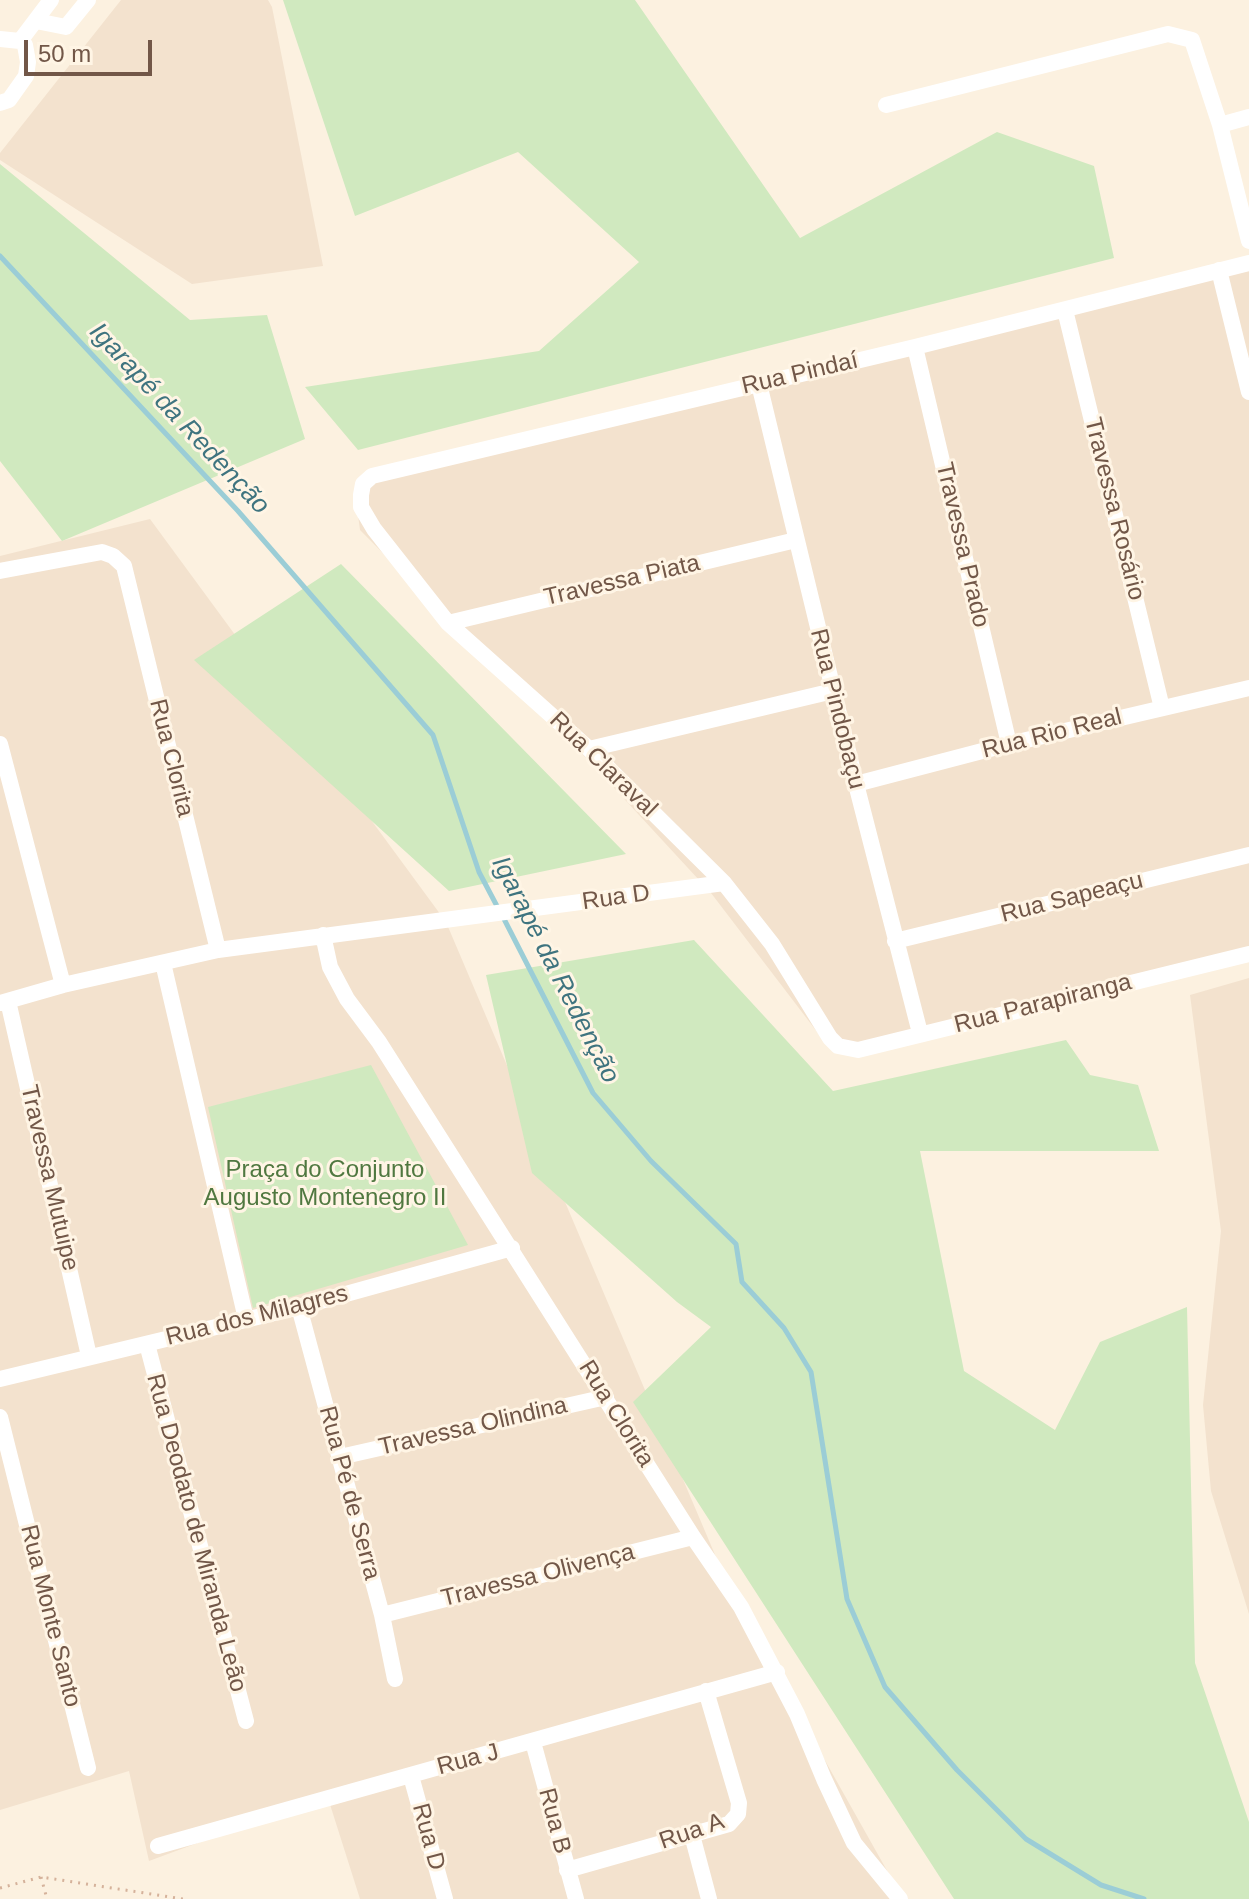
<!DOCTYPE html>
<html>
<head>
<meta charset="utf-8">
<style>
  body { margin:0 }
  #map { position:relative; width:1249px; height:1899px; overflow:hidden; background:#fcf1e0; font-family:Helvetica,sans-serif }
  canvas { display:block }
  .scale { position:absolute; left:24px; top:40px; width:128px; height:36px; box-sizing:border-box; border:4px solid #725748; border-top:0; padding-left:10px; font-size:24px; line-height:28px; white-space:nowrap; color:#725748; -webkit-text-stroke:6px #fff5e5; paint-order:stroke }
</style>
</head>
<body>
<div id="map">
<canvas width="1249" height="1899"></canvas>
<div class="scale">50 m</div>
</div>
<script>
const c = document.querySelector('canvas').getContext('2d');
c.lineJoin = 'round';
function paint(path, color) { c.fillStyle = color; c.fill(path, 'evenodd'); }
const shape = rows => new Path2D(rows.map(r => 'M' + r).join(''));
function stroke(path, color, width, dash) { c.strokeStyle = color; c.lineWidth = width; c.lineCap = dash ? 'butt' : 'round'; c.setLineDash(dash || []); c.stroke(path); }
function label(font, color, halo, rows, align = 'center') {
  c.font = font + ' Helvetica,sans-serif'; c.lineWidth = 6; c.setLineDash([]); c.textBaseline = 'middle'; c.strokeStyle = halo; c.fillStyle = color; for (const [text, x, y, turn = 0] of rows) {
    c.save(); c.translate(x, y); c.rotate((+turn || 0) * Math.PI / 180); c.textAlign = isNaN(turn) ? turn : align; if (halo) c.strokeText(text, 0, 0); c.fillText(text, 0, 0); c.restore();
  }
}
const residential = shape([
  [121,0,268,0,272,7,323,266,192,284,0,160,0,153],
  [1249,258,1249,961,866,1049,824,1041,711,893,592,764,360,530,357,507,372,480],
  [150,519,446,922,733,1597,903,1899,360,1899,327,1795,149,1861,129,1771,0,1810,0,556],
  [1249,978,1249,1614,1211,1491,1203,1405,1221,1231,1190,995]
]);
const green = shape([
  [283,0,635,0,800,238,997,132,1094,166,1114,258,358,450,305,387,539,351,639,262,518,152,355,216],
  [0,164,190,320,267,315,305,439,62,541,0,461],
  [341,564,626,854,449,891,194,660],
  [694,940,833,1091,1066,1040,1090,1075,1138,1085,1159,1151,920,1151,964,1371,1055,1430,1100,1342,1187,1307,1195,1663,1249,1822,1249,1899,954,1899,633,1402,711,1327,677,1302,532,1173,486,975],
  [371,1065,468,1245,253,1308,208,1107]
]);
const stream = shape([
  [0,256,238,511,433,735,479,872,498,908],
  [503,917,593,1093,651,1161,736,1244,742,1282,784,1328,811,1372,847,1599,885,1687,957,1770,1026,1839,1101,1885,1144,1899]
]);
const path = shape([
  [41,1877,47,1899],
  [0,1888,41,1877,183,1899]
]);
const minor = shape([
  [36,21,66,27,88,0],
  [0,39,20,41,25,45,28,62,26,76,9,100,0,103],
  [20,41,51,0],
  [886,105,1168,34,1192,40,1220,125,1249,241],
  [1220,125,1249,117],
  [1249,263,915,347,372,476,363,484,361,495,361,507,374,529,448,623,589,749,724,883,772,944,830,1038,838,1046,858,1050,1249,954],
  [1219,270,1249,392],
  [1065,310,1162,708],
  [915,347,1009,744],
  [759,384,856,784,920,1033],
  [0,571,102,552,113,556,124,566,218,950],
  [448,623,796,540],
  [0,744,63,985],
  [589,749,833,691],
  [856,784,1009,744,1249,688],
  [323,935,330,967,347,999,379,1042,693,1537,741,1607,797,1714,824,1779,854,1843,900,1899],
  [895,941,1249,855],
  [163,963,246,1319],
  [8,1001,89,1356],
  [0,1003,63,985,218,950,724,883],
  [299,1307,382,1615,395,1679],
  [147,1344,246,1721],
  [0,1379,299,1307,512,1248],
  [0,1417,88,1768],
  [340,1457,606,1397],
  [382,1615,693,1537],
  [533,1742,576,1899],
  [411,1776,445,1899],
  [692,1835,709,1899],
  [158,1846,777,1672],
  [567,1870,729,1824,738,1814,739,1803,706,1691]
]);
const streetNames = [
  ["Rua Pindaí",800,374,-13],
  ["Travessa Rosário",1114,509,76],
  ["Travessa Prado",962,545,77],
  ["Travessa Piata",622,581,-13],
  ["Rua Pindobaçu",837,709,76],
  ["Rua Rio Real",1052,734,-14],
  ["Rua Clorita",171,758,76],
  ["Rua Claraval",603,765,44],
  ["Rua D",616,898,-8],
  ["Rua Sapeaçu",1072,898,-14],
  ["Rua Parapiranga",1043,1004,-14],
  ["Travessa Mutuipe",49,1178,77],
  ["Rua dos Milagres",257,1316,-14],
  ["Rua Clorita",616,1414,58],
  ["Travessa Olindina",473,1427,-13],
  ["Rua Pé de Serra",349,1493,75],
  ["Rua Deodato de Miranda Leão",196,1533,75],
  ["Travessa Olivença",538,1576,-14],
  ["Rua Monte Santo",50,1616,76],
  ["Rua J",468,1760,-15],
  ["Rua B",554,1821,75],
  ["Rua A",692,1832,-19],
  ["Rua D",428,1837,75]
];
const parkNames = [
  ["Praça do Conjunto",325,1170],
  ["Augusto Montenegro II",325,1198]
];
const waterNames = [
  ["Igarapé da Redenção",179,419,47],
  ["Igarapé da Redenção",555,970,63]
];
paint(residential, '#f3e2ce');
paint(green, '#d0e9bf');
stroke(stream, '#9bcdd6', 5);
stroke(path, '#d5b29b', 3, [2, 6]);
stroke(minor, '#fff', 16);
label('24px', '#725748', '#fff5e5', streetNames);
label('24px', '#507840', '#fff5e5', parkNames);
label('italic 26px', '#3f747f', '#fff5e5', waterNames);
</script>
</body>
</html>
